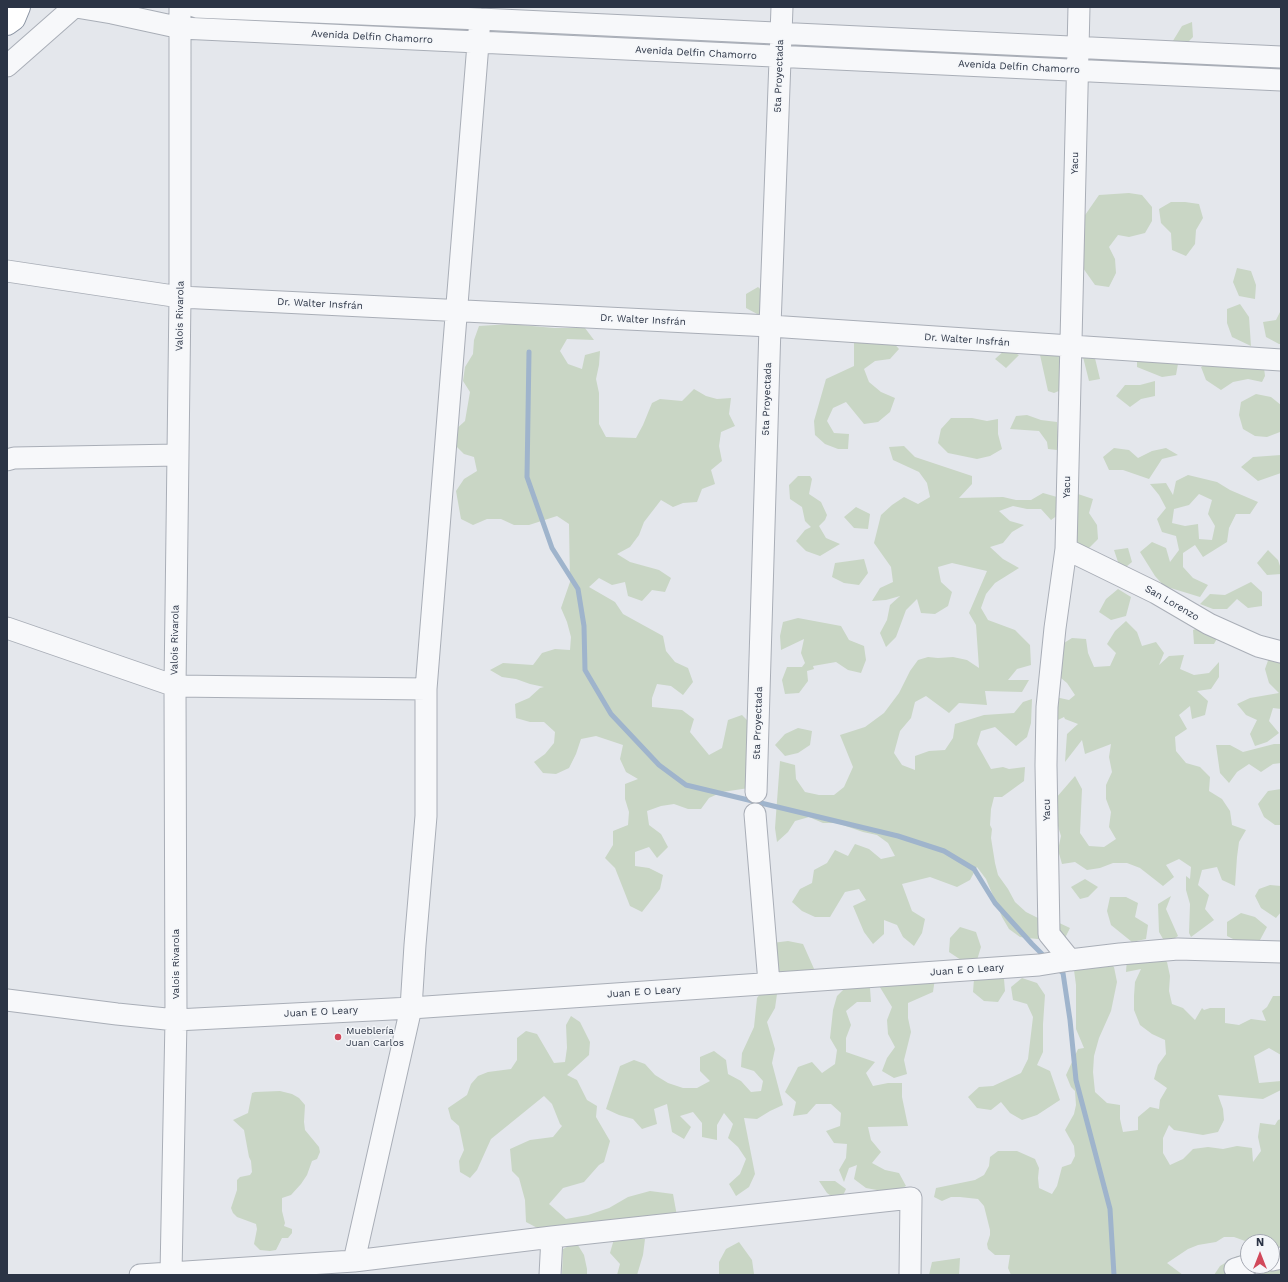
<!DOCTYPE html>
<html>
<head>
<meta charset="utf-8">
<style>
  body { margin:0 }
  #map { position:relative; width:1288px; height:1282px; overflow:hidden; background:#e4e7ec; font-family:"Work Sans",sans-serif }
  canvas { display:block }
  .frame { position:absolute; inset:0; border:8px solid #2b3445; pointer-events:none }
  .north { position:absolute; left:1240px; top:1234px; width:40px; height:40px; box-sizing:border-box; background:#f4f6f9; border:1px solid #a4a8b1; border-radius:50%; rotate:0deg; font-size:11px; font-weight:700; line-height:16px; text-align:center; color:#2b3445 }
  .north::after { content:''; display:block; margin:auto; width:14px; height:18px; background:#d1495b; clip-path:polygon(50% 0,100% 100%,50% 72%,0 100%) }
</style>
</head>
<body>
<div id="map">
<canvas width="1288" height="1282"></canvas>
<div class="frame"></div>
<div class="north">N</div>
</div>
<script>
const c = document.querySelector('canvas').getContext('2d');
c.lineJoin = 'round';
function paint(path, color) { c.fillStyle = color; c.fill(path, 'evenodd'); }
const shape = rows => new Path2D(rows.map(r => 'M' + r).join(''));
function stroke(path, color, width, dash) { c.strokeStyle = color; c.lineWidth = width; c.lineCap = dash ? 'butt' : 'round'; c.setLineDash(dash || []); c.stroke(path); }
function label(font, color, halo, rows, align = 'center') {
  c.font = font + ' "Work Sans",sans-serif'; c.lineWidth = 3; c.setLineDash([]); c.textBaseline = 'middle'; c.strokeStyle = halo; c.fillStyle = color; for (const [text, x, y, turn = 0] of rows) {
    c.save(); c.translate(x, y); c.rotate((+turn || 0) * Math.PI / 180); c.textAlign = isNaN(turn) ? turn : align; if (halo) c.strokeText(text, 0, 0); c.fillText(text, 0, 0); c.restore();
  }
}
const green = shape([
  [1192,22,1193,37,1186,44,1171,44,1182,26],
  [1129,193,1142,195,1152,207,1152,221,1145,233,1129,237,1118,235,1109,247,1115,259,1116,273,1109,287,1095,285,1078,261,1083,218,1099,195],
  [1171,202,1185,202,1199,204,1203,218,1196,230,1195,244,1186,256,1172,250,1171,233,1161,223,1159,209],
  [1237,268,1251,271,1256,285,1255,299,1239,296,1233,282],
  [758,287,767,295,764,311,759,315,746,308,746,294],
  [1240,304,1249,317,1251,346,1232,337,1227,323,1227,309],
  [1281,310,1281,344,1279,344,1266,337,1263,322,1276,320],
  [510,324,554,328,585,328,594,340,567,339,560,351,568,364,582,369,585,355,600,351,599,365,596,379,599,393,599,424,606,437,636,438,643,425,652,403,660,399,682,401,694,389,706,396,717,399,731,398,729,414,735,426,721,432,719,446,722,461,711,470,715,484,702,489,697,502,683,503,673,507,661,500,644,522,639,535,630,547,617,554,630,562,659,570,671,578,665,592,652,590,642,601,628,596,625,582,612,585,599,578,589,587,615,602,623,614,663,636,666,651,675,662,688,668,693,682,683,695,671,686,657,684,652,698,652,707,682,710,694,719,690,732,709,755,722,748,728,720,742,715,753,726,749,788,722,792,709,798,701,809,688,809,674,804,661,806,647,811,649,825,661,834,668,847,657,858,649,847,635,852,635,866,649,868,663,875,660,889,642,912,630,906,615,868,605,858,613,845,613,831,628,825,629,812,625,799,625,784,638,779,626,772,620,759,623,745,596,736,581,739,576,754,569,768,556,774,543,773,534,762,545,754,554,743,555,732,544,722,530,722,516,718,515,704,529,698,540,688,544,687,530,684,516,679,502,677,490,670,503,663,533,665,542,653,555,649,570,650,571,637,567,622,561,608,570,582,569,524,557,516,529,525,514,525,501,519,487,519,473,525,461,519,456,491,464,479,477,471,474,457,464,454,454,444,454,431,465,421,470,392,463,381,465,367,473,354,474,340,479,326],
  [854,337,888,337,899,349,890,359,875,361,864,369,869,382,881,392,895,398,890,412,878,422,864,424,846,402,833,408,827,421,834,433,849,434,848,449,838,449,825,444,815,435,814,421,826,379,854,366],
  [1006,349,1019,355,1006,368,995,359],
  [1050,350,1061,356,1068,387,1054,393,1048,391,1040,355],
  [1093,350,1100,379,1089,381,1082,353],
  [1137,353,1179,358,1176,375,1162,377,1137,367],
  [1213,360,1264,368,1265,376,1262,382,1248,379,1233,382,1221,390,1206,380,1201,367],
  [1155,381,1155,396,1141,399,1130,407,1116,396,1125,385,1140,385],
  [1256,394,1271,397,1281,405,1281,431,1280,432,1267,437,1255,436,1243,429,1239,415,1241,402],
  [1027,415,1041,420,1057,422,1058,437,1057,450,1048,449,1047,442,1039,431,1010,429,1016,416],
  [951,418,972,418,987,421,998,419,998,434,1002,449,990,456,977,459,948,453,938,443,941,429],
  [904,446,915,457,972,476,972,484,959,498,1003,497,1016,500,1031,500,1043,493,1057,497,1058,515,1051,520,1041,509,1027,509,1013,506,999,511,1010,521,1024,525,1012,532,1003,543,990,547,1003,559,1019,568,995,583,986,594,981,608,988,620,1015,630,1030,645,1031,665,1017,669,1008,680,1029,680,1022,692,985,691,987,705,959,703,949,713,926,696,915,702,911,718,900,731,894,753,902,765,915,770,915,756,929,751,945,750,953,738,955,724,984,715,1014,713,1023,702,1032,699,1031,723,1027,737,1016,746,995,727,981,731,977,744,991,769,1003,767,1009,769,1025,767,1024,781,1002,797,994,797,991,809,990,825,992,829,991,838,995,863,998,875,1008,889,1015,902,1026,912,1040,919,1055,921,1070,928,1063,942,1020,937,1009,929,1002,917,986,879,977,867,970,880,957,887,930,877,902,884,912,911,925,919,922,933,914,946,903,937,897,925,884,920,884,934,873,944,864,932,853,906,866,900,859,889,845,892,830,917,815,917,802,911,792,902,800,889,812,883,814,870,827,863,835,850,848,856,855,844,869,849,881,859,895,856,888,843,877,835,863,832,837,823,823,823,809,817,795,821,788,832,777,842,775,828,780,761,795,765,796,779,805,792,819,795,834,795,844,787,853,767,840,735,865,727,884,713,899,693,910,671,918,660,928,657,938,658,953,657,967,660,979,668,976,625,969,613,987,571,952,563,938,567,941,582,952,592,948,606,935,614,921,613,917,599,906,610,896,637,886,647,880,633,887,620,890,605,900,596,886,600,872,601,880,588,893,582,891,567,874,543,881,515,892,505,904,497,918,504,930,497,927,483,919,472,893,460,889,447],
  [1114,448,1129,450,1138,458,1152,451,1166,448,1178,455,1162,459,1149,479,1123,470,1109,470,1103,457],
  [1281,455,1281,473,1258,481,1241,467,1253,457],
  [1188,475,1217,482,1230,490,1258,502,1250,514,1236,514,1229,528,1227,542,1203,557,1195,545,1183,553,1183,567,1193,578,1208,585,1200,597,1164,586,1155,576,1140,552,1152,542,1166,548,1170,562,1179,550,1176,536,1162,532,1157,519,1166,508,1159,495,1150,484,1166,483,1173,495,1176,481],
  [1199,494,1212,500,1208,514,1215,526,1212,540,1199,539,1198,524,1185,526,1172,523,1174,509,1189,505],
  [798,476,810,476,812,479,809,494,821,502,827,515,825,520,819,526,826,538,840,544,820,556,806,551,796,541,805,530,811,527,805,521,802,507,790,499,789,485],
  [1078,494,1093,499,1089,513,1097,525,1098,539,1088,549,1073,552,1073,508],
  [856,507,870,514,868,529,854,528,844,517],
  [1128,548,1132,562,1121,571,1114,550],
  [1268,550,1278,560,1281,569,1281,574,1267,575,1257,563],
  [864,559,868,573,859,585,844,583,832,577,835,563],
  [1251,582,1262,592,1262,606,1248,608,1237,599,1227,609,1213,609,1200,604,1210,594,1225,595],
  [1118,589,1131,597,1126,616,1111,620,1099,612,1106,599],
  [798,618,841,626,849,640,864,646,866,660,861,673,848,670,836,662,813,666,814,669,807,671,808,681,799,693,785,694,782,680,787,667,802,667,805,663,801,653,804,639,781,650,780,636,783,622],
  [1126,621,1137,632,1142,646,1156,642,1164,653,1159,665,1169,656,1184,655,1180,669,1194,675,1209,673,1219,662,1219,677,1211,689,1197,691,1208,701,1205,715,1192,719,1190,706,1179,715,1187,729,1175,737,1176,751,1186,763,1200,767,1210,777,1209,791,1222,799,1230,811,1232,825,1246,830,1239,842,1237,857,1235,886,1222,880,1217,867,1202,870,1198,885,1209,895,1205,909,1214,920,1191,937,1189,933,1190,904,1186,890,1186,876,1190,879,1191,867,1179,859,1166,865,1174,877,1163,886,1140,868,1127,863,1113,863,1100,868,1087,870,1075,862,1062,864,1058,850,1061,836,1057,823,1056,798,1075,776,1082,789,1080,833,1089,846,1104,847,1116,839,1109,827,1111,812,1106,799,1106,785,1112,772,1109,757,1111,744,1085,754,1082,740,1065,762,1067,734,1078,724,1065,719,1064,717,1058,720,1051,696,1069,700,1075,695,1067,683,1056,674,1059,646,1072,638,1086,639,1088,653,1094,667,1110,666,1116,653,1107,644,1115,631],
  [1208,624,1221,631,1214,644,1194,644,1193,630],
  [1281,650,1281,709,1273,708,1269,721,1279,733,1267,742,1255,746,1250,734,1257,720,1246,715,1237,704,1250,698,1279,693,1269,683,1265,669,1270,655],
  [798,728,812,731,810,745,798,753,785,756,775,745,785,734],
  [1274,744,1281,744,1281,763,1273,764,1261,772,1249,764,1237,772,1229,783,1220,773,1216,745,1230,745,1243,752],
  [1281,789,1281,825,1275,825,1264,817,1258,804,1268,791],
  [1085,879,1098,887,1088,897,1080,899,1071,887],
  [1270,885,1281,886,1281,912,1276,918,1261,908,1255,896,1259,889],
  [1171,896,1166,909,1178,936,1166,944,1159,932,1158,904],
  [1110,897,1126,897,1138,903,1135,917,1148,925,1146,939,1132,942,1111,925,1107,911],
  [1241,913,1255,917,1267,927,1260,940,1239,942,1227,936,1227,922],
  [960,927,976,932,981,947,977,960,964,962,949,952,950,938],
  [788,941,803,944,815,971,791,974,777,971,772,943],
  [1157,953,1167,962,1170,976,1169,991,1172,1004,1183,1008,1195,1020,1202,1008,1204,1010,1210,1008,1225,1008,1225,1023,1239,1025,1251,1019,1266,1021,1262,1011,1267,1007,1273,996,1281,996,1281,1055,1269,1048,1254,1056,1259,1083,1281,1081,1281,1090,1263,1099,1218,1095,1223,1109,1224,1120,1218,1132,1203,1135,1174,1130,1169,1125,1163,1138,1163,1153,1170,1165,1183,1159,1193,1149,1208,1147,1223,1149,1237,1146,1252,1148,1253,1162,1261,1151,1258,1137,1260,1123,1275,1125,1278,1120,1281,1119,1281,1275,1262,1275,1263,1266,1272,1266,1272,1242,1248,1242,1234,1237,1224,1237,1216,1242,1198,1245,1188,1249,1167,1263,1183,1275,1011,1275,1008,1268,1010,1255,995,1255,988,1249,987,1244,990,1235,990,1230,984,1206,978,1199,960,1197,951,1197,942,1201,934,1197,936,1188,975,1180,984,1175,989,1166,990,1157,998,1151,1017,1151,1035,1159,1039,1168,1038,1178,1039,1188,1052,1194,1057,1186,1062,1167,1071,1164,1075,1156,1074,1146,1065,1130,1074,1114,1076,1105,1075,1091,1071,1087,1066,1075,1078,1049,1084,1048,1076,1029,1076,985,1074,970,1076,957,1104,957,1114,967,1117,982,1111,1011,1099,1038,1094,1056,1093,1072,1095,1092,1107,1103,1120,1105,1120,1119,1123,1132,1138,1130,1138,1117,1150,1107,1159,1109,1160,1100,1167,1088,1154,1079,1158,1065,1166,1054,1165,1040,1152,1034,1140,1025,1134,1010,1134,996,1135,982,1141,969,1126,972,1127,958],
  [861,977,870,988,871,1002,857,1002,846,1011,851,1025,846,1038,846,1052,875,1062,866,1073,873,1086,888,1083,902,1083,902,1097,908,1126,868,1127,871,1140,881,1152,872,1163,885,1170,899,1173,906,1186,893,1193,866,1188,854,1179,857,1165,849,1168,844,1182,839,1170,846,1158,847,1144,834,1143,826,1131,840,1126,841,1113,831,1104,816,1104,807,1114,793,1116,796,1102,785,1092,798,1067,812,1062,822,1073,835,1064,837,1050,830,1038,833,1010,837,996,847,986],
  [989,977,1004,979,1005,991,998,1002,984,1001,973,992,974,979],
  [935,978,933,992,908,1003,908,1018,911,1032,904,1060,907,1074,894,1078,882,1071,887,1058,895,1047,888,1034,887,1020,892,1007,878,984],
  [1022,978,1037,983,1045,995,1043,1024,1043,1052,1037,1065,1050,1071,1060,1100,1037,1115,1022,1120,1010,1113,1001,1102,991,1110,977,1108,968,1097,979,1087,993,1086,1021,1073,1028,1059,1033,1017,1027,1004,1013,1000,1011,987],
  [765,987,777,994,775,1008,767,1022,775,1049,772,1063,783,1105,770,1111,757,1119,744,1118,755,1174,749,1187,736,1196,729,1184,740,1174,746,1159,738,1147,728,1138,733,1124,724,1113,717,1125,717,1140,702,1137,702,1123,693,1112,680,1116,691,1127,684,1139,672,1132,667,1104,654,1109,657,1124,642,1129,633,1119,619,1115,606,1109,620,1066,634,1060,645,1064,655,1075,668,1083,683,1088,697,1088,710,1081,700,1071,700,1057,714,1051,726,1060,728,1074,741,1081,751,1092,761,1091,763,1081,754,1071,741,1067,742,1053,754,1027,757,998],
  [571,1016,580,1022,590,1042,589,1055,567,1075,577,1080,587,1100,597,1106,596,1117,610,1141,604,1162,599,1165,584,1182,563,1188,549,1204,566,1219,588,1215,609,1208,628,1197,650,1191,673,1194,677,1216,545,1232,526,1222,525,1200,519,1178,512,1171,510,1149,530,1140,553,1137,562,1126,560,1124,552,1104,544,1096,491,1139,477,1170,470,1178,460,1172,459,1161,464,1150,459,1126,451,1119,448,1108,467,1095,471,1084,478,1076,488,1072,511,1069,517,1060,517,1038,526,1031,537,1034,554,1063,565,1062,567,1048,566,1025],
  [280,1091,292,1094,299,1098,305,1105,304,1122,305,1130,319,1147,320,1152,317,1159,312,1161,307,1175,301,1184,291,1195,282,1198,282,1211,285,1223,284,1226,292,1229,292,1233,288,1238,282,1238,276,1250,270,1251,260,1250,254,1244,257,1229,256,1224,237,1217,233,1213,231,1208,237,1190,237,1180,240,1177,250,1175,252,1172,251,1161,249,1157,244,1130,233,1120,248,1113,252,1093,255,1092],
  [819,1181,835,1181,846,1189,840,1202,827,1193],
  [614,1239,645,1239,643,1255,637,1275,617,1275,620,1264,610,1253],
  [576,1242,584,1255,587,1269,587,1275,562,1275,563,1249],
  [739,1242,752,1260,754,1274,753,1275,719,1275,719,1262,726,1249],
  [1247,1255,1243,1275,1214,1275,1220,1266,1237,1256],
  [960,1258,959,1275,929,1275,932,1262]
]);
const stream = shape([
  [529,352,527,477,552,548,578,589,584,626,585,670,611,714,659,765,686,785,898,836,944,851,974,869,995,903,1032,944,1046,958],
  [1056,967,1063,973,1070,1020,1076,1080,1110,1209,1114,1275]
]);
const minor = shape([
  [76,7,112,13,181,28,1281,80],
  [196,7,480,19,1281,57],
  [7,66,74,7],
  [7,271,180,297,770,326,1281,360],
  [7,460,14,458,177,455],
  [1066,549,1156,593,1209,624,1258,646,1281,652],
  [7,628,175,686,426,689],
  [756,792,770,326,782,7],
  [755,814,769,983],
  [1070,960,1049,934,1046,765,1047,707,1055,628,1066,549,1079,7],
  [7,1000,117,1014,176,1020,411,1008,1039,965,1070,960,1120,954,1178,949,1281,952],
  [1272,1260,1281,1258],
  [354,1261,411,1008,415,945,426,816,426,689,480,19],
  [1235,1269,1248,1265],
  [171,1273,176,1020,175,686,180,297,180,7],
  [140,1275,354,1261,552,1237,911,1198,910,1275],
  [550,1275,552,1237]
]);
const trunk = shape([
  [7,24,14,19,19,7]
]);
const markers = [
  [338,1037,4,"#d1495b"]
];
const streetNames = [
  ["Avenida Delfin Chamorro",372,37,3],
  ["Avenida Delfin Chamorro",696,53,3],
  ["Avenida Delfin Chamorro",1019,67,3],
  ["5ta Proyectada",779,76,-88],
  ["Yacu",1075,163,-89],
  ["Dr. Walter Insfrán",320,304,3],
  ["Valois Rivarola",180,316,-89],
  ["Dr. Walter Insfrán",643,320,3],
  ["Dr. Walter Insfrán",967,340,4],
  ["5ta Proyectada",767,399,-88],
  ["Yacu",1067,487,-89],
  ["San Lorenzo",1172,603,30],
  ["Valois Rivarola",175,640,-89],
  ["5ta Proyectada",758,723,-88],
  ["Yacu",1047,810,-91],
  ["Valois Rivarola",176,964,-90],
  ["Juan E O Leary",967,970,-4],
  ["Juan E O Leary",644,992,-4],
  ["Juan E O Leary",321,1012,-3]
];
const poiNames = [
  ["Mueblería",346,1031],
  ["Juan Carlos",346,1043]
];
paint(green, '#c9d6c5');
stroke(stream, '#9fb4cc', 5);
stroke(minor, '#a9aeb7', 23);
stroke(trunk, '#8b94a3', 24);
stroke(minor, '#f7f8fa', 21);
stroke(trunk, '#fff', 22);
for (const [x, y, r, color] of markers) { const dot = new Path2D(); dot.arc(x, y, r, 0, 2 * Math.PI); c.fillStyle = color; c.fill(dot); stroke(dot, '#f4f6f9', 1.5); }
label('10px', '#2b3445', '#f4f6f9', streetNames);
label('10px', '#2b3445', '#f4f6f9', poiNames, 'left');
</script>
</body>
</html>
